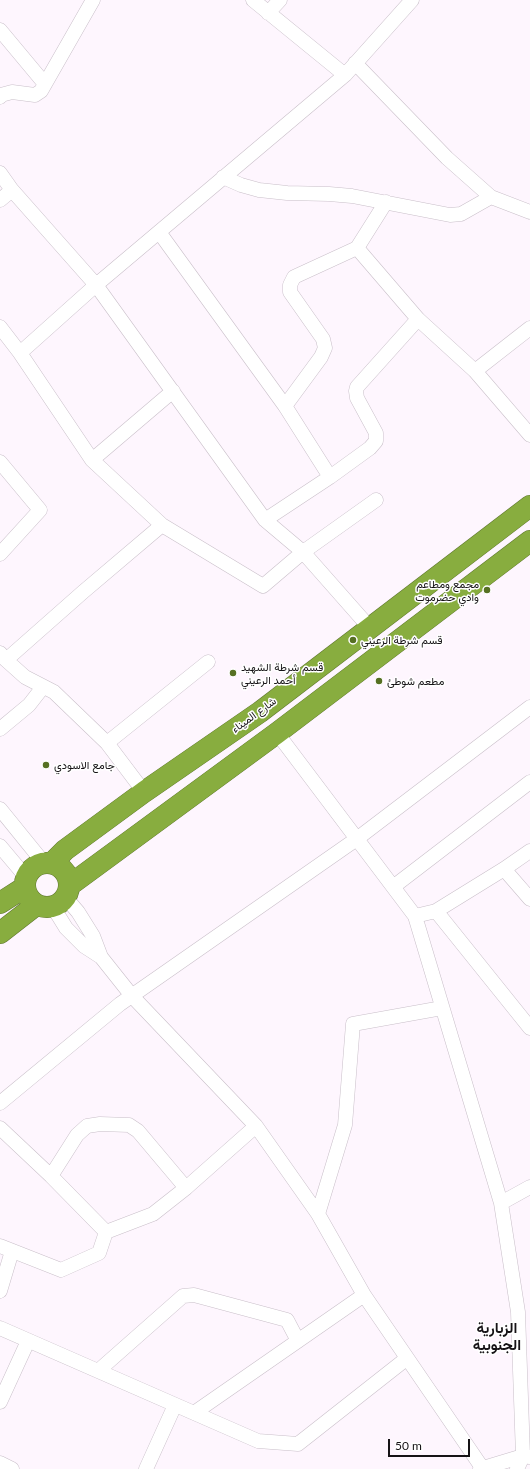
<!DOCTYPE html>
<html>
<head>
<meta charset="utf-8">
<style>
  body { margin:0 }
  #map { position:relative; width:530px; height:1469px; overflow:hidden; background:#fef6fe; font-family:Lato,sans-serif }
  canvas { display:block }
  .scale { position:absolute; left:388px; top:1439px; width:82px; height:18px; box-sizing:border-box; border:2px solid #161316; border-top:0; padding-left:5px; font-size:12px; line-height:14px; white-space:nowrap; color:#161316; -webkit-text-stroke:3px #fff; paint-order:stroke }
</style>
</head>
<body>
<div id="map">
<canvas width="530" height="1469"></canvas>
<div class="scale">50 m</div>
</div>
<script>
const c = document.querySelector('canvas').getContext('2d');
c.lineJoin = 'round';
const shape = rows => new Path2D(rows.map(r => 'M' + r).join(''));
function stroke(path, color, width, dash) { c.strokeStyle = color; c.lineWidth = width; c.lineCap = dash ? 'butt' : 'round'; c.setLineDash(dash || []); c.stroke(path); }
function label(font, color, halo, rows, align = 'center') {
  c.font = font + ' Lato,Vazirmatn,sans-serif'; c.lineWidth = 3; c.setLineDash([]); c.textBaseline = 'middle'; c.strokeStyle = halo; c.fillStyle = color; for (const [text, x, y, turn = 0] of rows) {
    c.save(); c.translate(x, y); c.rotate((+turn || 0) * Math.PI / 180); c.textAlign = isNaN(turn) ? turn : align; if (halo) c.strokeText(text, 0, 0); c.fillText(text, 0, 0); c.restore();
  }
}
const minor = shape([
  [253,0,345,75],
  [268,13,280,0],
  [0,30,45,84],
  [355,63,447,158,491,197,530,212],
  [0,97,1,95,12,92,35,95,41,91,93,0],
  [0,173,12,190,96,285,265,520,303,552,370,628],
  [223,177,241,185,259,190,287,193,329,194,352,196,450,215,461,214,491,197],
  [0,200,12,190],
  [159,232,285,406,330,477],
  [357,248,418,319,475,371,530,435],
  [0,327,20,353,92,460,162,525,263,586,303,552,376,500],
  [20,353,96,285,345,75,412,0],
  [475,371,530,328],
  [285,406,321,357,325,348,323,339,290,292,290,285,294,277,357,248,386,202],
  [92,460,173,391],
  [0,462,40,510,0,554],
  [265,520,330,477,370,448,376,441,376,433,357,398,356,391,357,387,418,319],
  [0,653,6,660,25,677,54,692,107,743],
  [6,660,83,592,162,525],
  [0,729,29,705,43,687],
  [277,733,415,916,501,1203,518,1312,523,1456,517,1469],
  [144,792,107,743,208,662],
  [0,809,43,862],
  [0,846,26,877],
  [504,869,530,899],
  [393,887,530,782],
  [66,898,78,912,93,936,101,957,132,996,256,1126,318,1214,364,1295,483,1469],
  [53,907,66,928,84,946,101,957],
  [436,911,530,1028],
  [415,916,436,911,504,869,530,851],
  [0,1103,120,1004,358,838,530,707],
  [0,1128,51,1176,106,1232,99,1253,61,1270,0,1246],
  [51,1176,77,1135,87,1126,100,1124,129,1125,138,1131,186,1188,256,1126],
  [501,1203,530,1187],
  [318,1214,345,1125,353,1024,442,1008],
  [106,1232,153,1214,186,1188],
  [0,1291,12,1251],
  [0,1328,258,1441,298,1444,406,1359],
  [98,1371,183,1296,194,1295,287,1320,298,1341],
  [0,1402,28,1341],
  [194,1413,364,1295],
  [0,1463,12,1469],
  [146,1469,175,1405],
  [480,1469,523,1456,530,1457]
]);
const highway = shape([
  '25 885a22 22 0 1 1 44 0a22 22 0 1 1-44 0Z',
  [52,863,65,850,144,792,260,712,530,506],
  [70,885,277,733,530,541],
  [0,903,25,887],
  [0,933,36,905]
]);
const markers = [
  [487,590,4,"#567022"],
  [353,640,4,"#567022"],
  [233,673,4,"#567022"],
  [379,681,4,"#567022"],
  [46,765,4,"#567022"]
];
const poiNames = [
  ["مجمع ومطاعم",479,584,"right"],
  ["وادي حضرموت",479,597,"right"],
  ["قسم شرطة الرعيني",361,640],
  ["قسم شرطة الشهيد",241,667],
  ["أحمد الرعيني",241,680],
  ["مطعم شوطئ",387,681],
  ["جامع الاسودي",54,765]
];
const streetNames = [
  ["شارع الميناء",254,715,-36]
];
const districtNames = [
  ["الزبارية",497,1328],
  ["الجنوبية",497,1345]
];
stroke(minor, '#c9bfc9', 15);
stroke(highway, '#607731', 22);
stroke(minor, '#fff', 14);
stroke(highway, '#88ad3f', 21);
for (const [x, y, r, color] of markers) { const dot = new Path2D(); dot.arc(x, y, r, 0, 2 * Math.PI); c.fillStyle = color; c.fill(dot); stroke(dot, '#fff', 1.5); }
label('11px', '#161316', '#fff', poiNames, 'left');
label('11px', '#161316', '#fff', streetNames);
label('bold 15px', '#161316', '#fff', districtNames);
</script>
</body>
</html>
